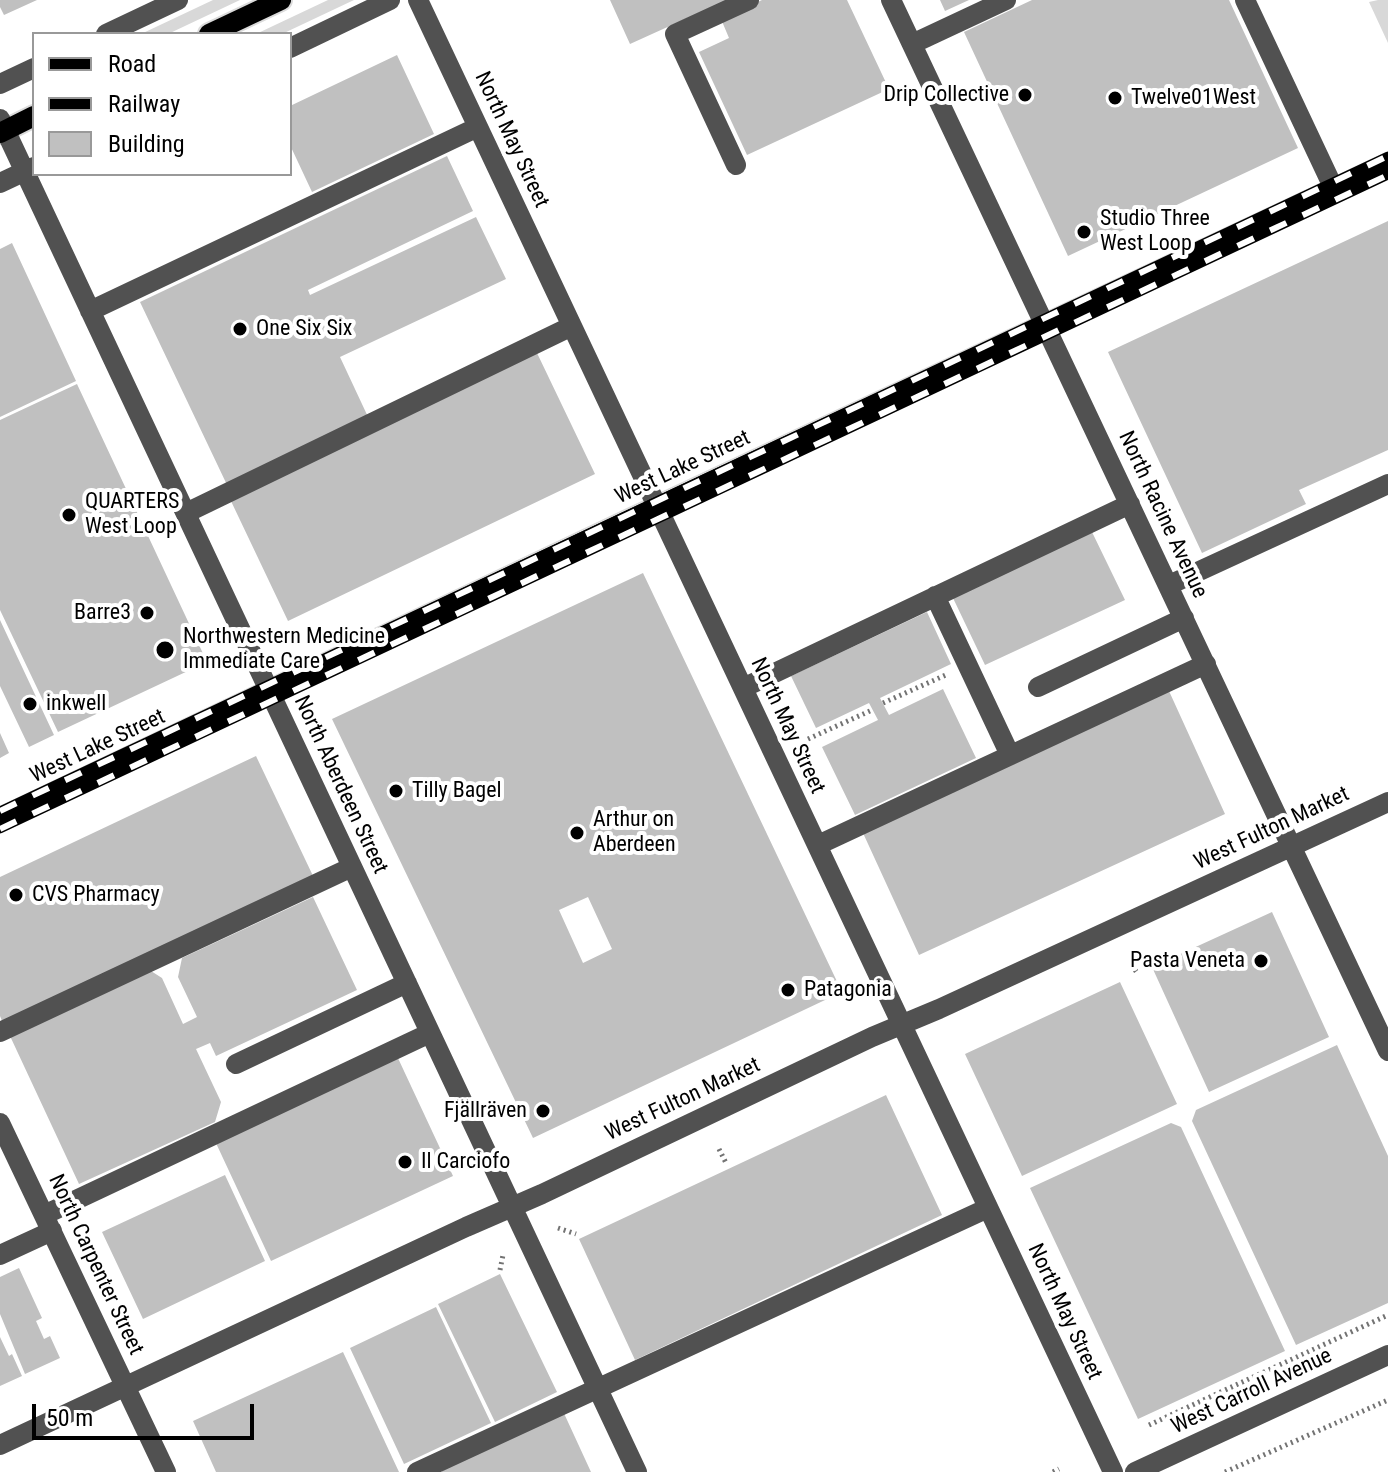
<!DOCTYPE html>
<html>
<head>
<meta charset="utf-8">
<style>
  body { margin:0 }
  #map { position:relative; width:1388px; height:1472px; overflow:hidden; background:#fff; font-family:"Roboto Condensed",sans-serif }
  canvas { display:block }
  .legend { position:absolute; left:32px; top:32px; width:260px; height:144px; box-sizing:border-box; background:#fff; border:2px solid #999; margin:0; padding:10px 14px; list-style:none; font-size:24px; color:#000 }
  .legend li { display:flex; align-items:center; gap:16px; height:40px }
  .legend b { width:40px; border:2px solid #999 }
  .scale { position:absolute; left:32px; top:1404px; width:222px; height:36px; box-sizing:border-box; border:4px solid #000; border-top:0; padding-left:10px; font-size:24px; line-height:28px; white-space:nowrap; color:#000; -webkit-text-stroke:6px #fff; paint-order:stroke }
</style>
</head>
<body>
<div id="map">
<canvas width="1388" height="1472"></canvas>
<ul class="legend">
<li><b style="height:10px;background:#000"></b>Road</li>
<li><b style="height:10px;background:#000"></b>Railway</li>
<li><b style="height:22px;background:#c0c0c0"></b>Building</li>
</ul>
<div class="scale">50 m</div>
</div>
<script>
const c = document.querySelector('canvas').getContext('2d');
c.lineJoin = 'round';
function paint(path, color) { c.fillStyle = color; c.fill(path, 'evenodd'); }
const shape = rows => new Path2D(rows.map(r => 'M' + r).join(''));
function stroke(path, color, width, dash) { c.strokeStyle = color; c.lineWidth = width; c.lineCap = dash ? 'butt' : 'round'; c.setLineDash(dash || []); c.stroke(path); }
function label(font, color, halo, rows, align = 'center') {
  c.font = font + ' "Roboto Condensed",sans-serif'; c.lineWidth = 8; c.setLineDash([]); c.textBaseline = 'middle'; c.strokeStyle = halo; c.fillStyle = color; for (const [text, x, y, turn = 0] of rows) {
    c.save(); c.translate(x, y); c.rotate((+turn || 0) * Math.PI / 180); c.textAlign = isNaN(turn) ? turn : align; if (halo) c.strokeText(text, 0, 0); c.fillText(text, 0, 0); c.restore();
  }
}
const green = shape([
  [213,0,240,0,168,34,141,34],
  [328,0,354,0,282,34,256,34],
  [1378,0,1388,0,1388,43,1369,2]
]);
const building = shape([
  [0,0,37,0,4,15,0,7],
  [610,0,727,0,630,44],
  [762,0,847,0,889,89,747,155,699,52,729,38,721,19],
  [940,0,969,0,945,11],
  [1032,0,1229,0,1298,148,1068,256,964,32],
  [397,55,434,134,312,192,290,145,290,106],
  [447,156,473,211,308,290,310,295,476,217,506,279,340,357,369,419,228,487,140,302],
  [1388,221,1388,450,1299,490,1306,504,1202,553,1108,352],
  [12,243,76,381,0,417,0,249],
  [537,353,595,474,288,621,230,499],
  [77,384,207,662,58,732,0,610,0,420],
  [1092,532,1125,600,985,665,953,598],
  [643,573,842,992,533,1138,332,719],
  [588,897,612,949,583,963,559,910],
  [927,612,951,664,880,698,889,715,943,689,976,758,855,815,822,747,878,720,869,703,816,728,791,676],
  [0,620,54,735,29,747,0,686],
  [1169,691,1225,814,919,955,863,833],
  [0,733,9,753,0,758],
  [256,756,314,878,4,1026,0,1016,0,877],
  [313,897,357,990,216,1056,210,1043,196,1049,221,1102,215,1122,79,1184,10,1036,151,971,162,978,183,1024,197,1017,178,977,182,958],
  [1272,912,1329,1037,1209,1092,1152,967],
  [1120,982,1177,1104,1022,1176,965,1054],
  [1337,1045,1388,1156,1388,1303,1296,1345,1192,1121,1196,1110],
  [397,1056,453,1176,271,1261,215,1141],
  [886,1095,942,1215,635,1360,579,1239],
  [1171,1123,1181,1127,1285,1351,1138,1419,1030,1188],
  [225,1175,265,1261,143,1319,102,1232],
  [19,1268,42,1318,36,1321,44,1339,50,1336,60,1358,25,1374,0,1314,0,1277],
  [500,1274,557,1392,495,1422,438,1304],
  [436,1307,491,1423,404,1464,350,1348],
  [0,1337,9,1356,12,1354,22,1376,0,1386],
  [343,1352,399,1472,216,1472,193,1421],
  [562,1409,591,1472,442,1472,440,1466]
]);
const path = shape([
  [883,703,948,674],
  [808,739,872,710],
  [1135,970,1138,974],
  [719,1149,726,1163],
  [558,1228,576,1234],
  [500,1270,503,1255],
  [1149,1425,1388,1315],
  [1053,1472,1059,1469],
  [1225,1472,1388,1400]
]);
const minor = shape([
  [418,0,1113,1472],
  [891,0,1388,1051],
  [1245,0,1334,189],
  [106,34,178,0],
  [912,44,1006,0],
  [290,48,390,0],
  [0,84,34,68],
  [0,119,637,1472],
  [736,165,675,34,749,0],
  [0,183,34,167],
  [90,311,478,127],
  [186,513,572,326],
  [1169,585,1388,484],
  [935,596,1010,755],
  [1038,687,1184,618],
  [743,688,1130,504],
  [818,845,1206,664],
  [0,1032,352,867],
  [236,1064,407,983],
  [0,1123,166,1472],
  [44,1215,430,1033],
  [0,1255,52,1231],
  [0,1445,466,1227,542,1194,872,1037,939,1009,1388,802],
  [417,1472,988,1208],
  [1135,1472,1388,1355]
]);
const major = shape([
  [209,34,281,0],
  [0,133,34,116],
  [0,819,625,522,1388,164]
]);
const rail = shape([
  [0,811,1388,156],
  [0,829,1388,175]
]);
const markers = [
  [1025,95,8,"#000"],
  [1115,98,8,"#000"],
  [1084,232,8,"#000"],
  [240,329,8,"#000"],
  [69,515,8,"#000"],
  [147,613,8,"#000"],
  [165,650,10,"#000"],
  [30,704,8,"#000"],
  [396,791,8,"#000"],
  [577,833,8,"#000"],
  [16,895,8,"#000"],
  [1261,961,8,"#000"],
  [788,990,8,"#000"],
  [543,1111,8,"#000"],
  [405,1162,8,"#000"]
];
const poiNames = [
  ["Drip Collective",1009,95,"right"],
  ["Twelve01West",1131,98],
  ["Studio Three",1100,219],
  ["West Loop",1100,244],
  ["One Six Six",256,329],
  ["QUARTERS",85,502],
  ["West Loop",85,527],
  ["Barre3",131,613,"right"],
  ["Northwestern Medicine",183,637],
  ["Immediate Care",183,662],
  ["inkwell",46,704],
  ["Tilly Bagel",412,791],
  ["Arthur on",593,820],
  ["Aberdeen",593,845],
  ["CVS Pharmacy",32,895],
  ["Pasta Veneta",1245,961,"right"],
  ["Patagonia",804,990],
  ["Fjällräven",527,1111,"right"],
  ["Il Carciofo",421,1162]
];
const streetNames = [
  ["North May Street",511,140,65],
  ["West Lake Street",683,468,-25],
  ["North Racine Avenue",1162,515,65],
  ["North May Street",787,726,65],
  ["West Lake Street",98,747,-25],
  ["North Aberdeen Street",340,785,65],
  ["West Fulton Market",1272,829,-25],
  ["West Fulton Market",683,1100,-25],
  ["North Carpenter Street",95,1265,65],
  ["North May Street",1064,1312,65],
  ["West Carroll Avenue",1252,1392,-25]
];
paint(green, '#d8d8d8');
paint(building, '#c0c0c0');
stroke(major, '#dbdbdb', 24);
stroke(path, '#737373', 5, [2, 4]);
stroke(minor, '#515151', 20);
stroke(major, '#000', 20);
stroke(rail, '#000', 9);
stroke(rail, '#fff', 6, [18]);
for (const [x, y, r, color] of markers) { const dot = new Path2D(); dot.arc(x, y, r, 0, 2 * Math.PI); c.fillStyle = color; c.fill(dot); stroke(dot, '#fff', 3); }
label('22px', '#000', '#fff', poiNames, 'left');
label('22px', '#000', '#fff', streetNames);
</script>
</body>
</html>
